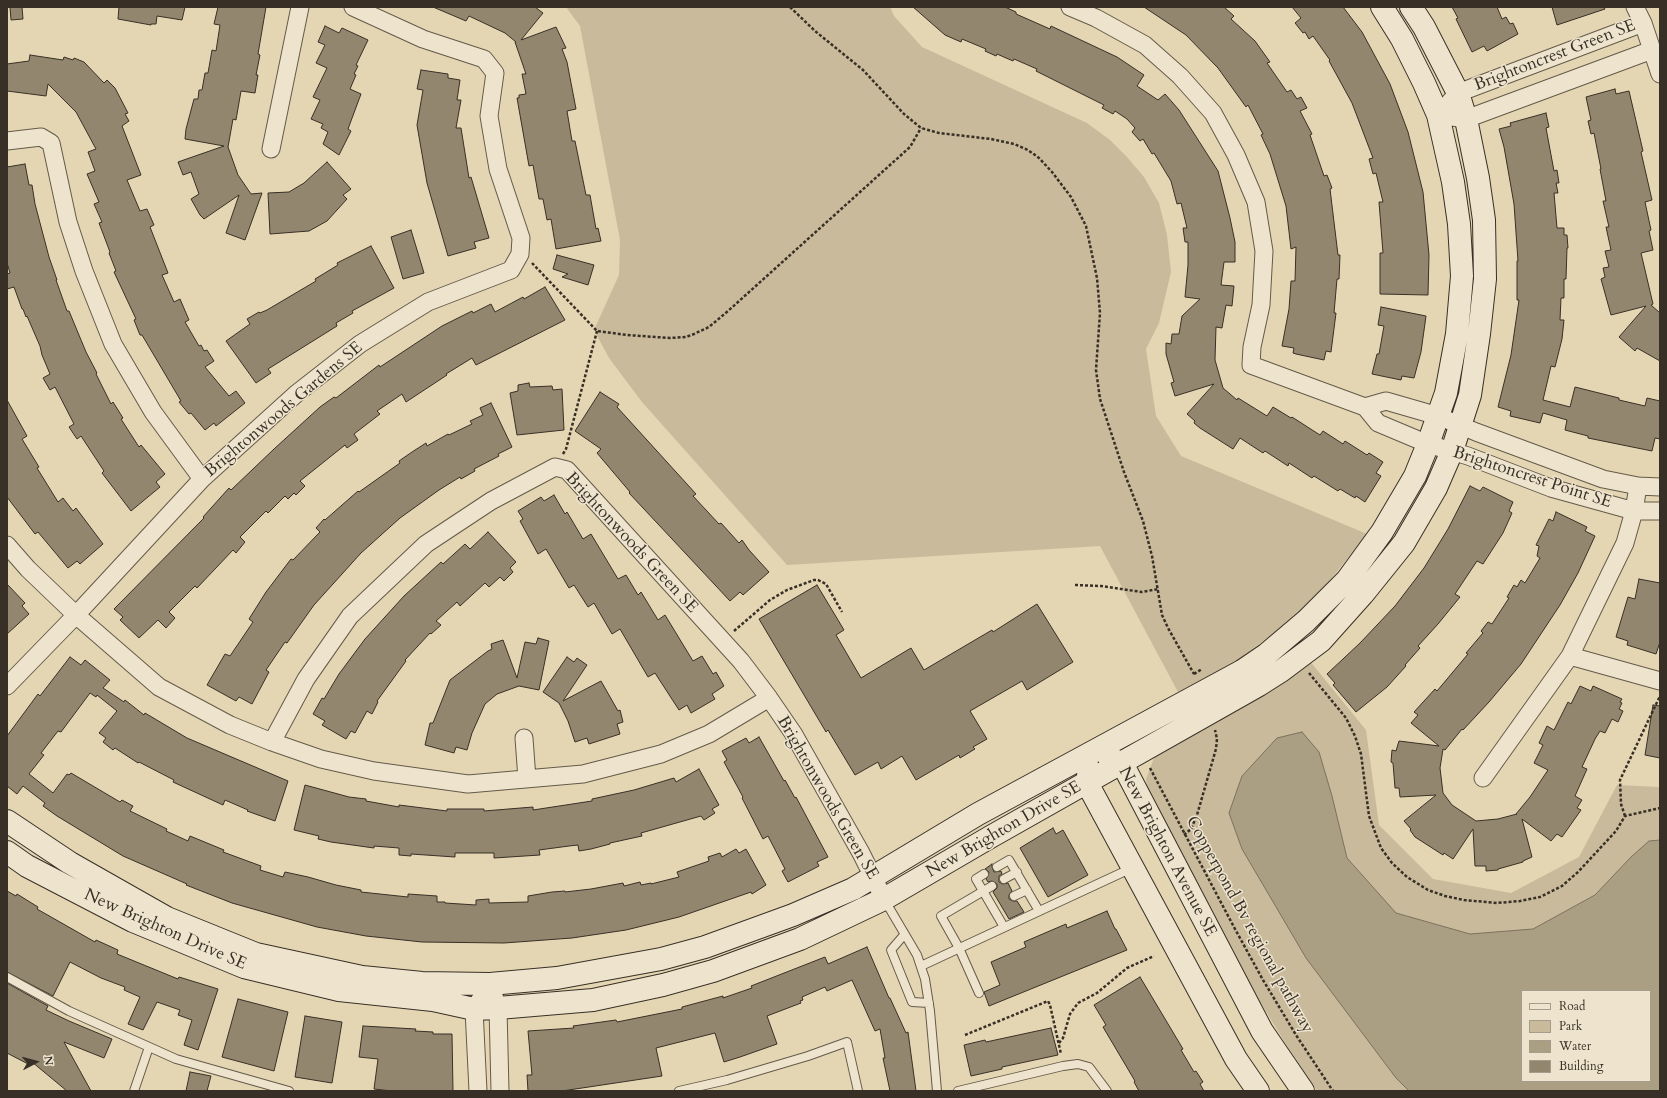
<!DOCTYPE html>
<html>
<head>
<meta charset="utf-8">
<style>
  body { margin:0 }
  #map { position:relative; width:1667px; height:1098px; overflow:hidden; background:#e5d6b3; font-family:Cardo,serif }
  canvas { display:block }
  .frame { position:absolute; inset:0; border:8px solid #383026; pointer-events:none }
  .legend { position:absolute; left:1521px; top:990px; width:130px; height:92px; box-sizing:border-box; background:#eee4ce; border:1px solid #a59c8b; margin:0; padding:5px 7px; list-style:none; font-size:12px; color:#383026 }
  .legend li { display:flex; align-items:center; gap:8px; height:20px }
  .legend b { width:20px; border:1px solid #a59c8b }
  .north { position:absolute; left:16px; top:1042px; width:40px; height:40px; -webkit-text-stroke:3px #eee4ce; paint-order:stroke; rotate:84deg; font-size:11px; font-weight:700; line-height:16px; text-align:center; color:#383026 }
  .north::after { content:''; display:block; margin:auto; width:14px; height:18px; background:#383026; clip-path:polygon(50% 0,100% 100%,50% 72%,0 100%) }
</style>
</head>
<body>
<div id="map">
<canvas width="1667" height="1098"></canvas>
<div class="frame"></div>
<ul class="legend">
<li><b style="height:5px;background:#eee4ce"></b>Road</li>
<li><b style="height:11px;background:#c8ba9b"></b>Park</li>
<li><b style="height:11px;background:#aa9e83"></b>Water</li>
<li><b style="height:11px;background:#92866f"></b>Building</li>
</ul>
<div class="north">N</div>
</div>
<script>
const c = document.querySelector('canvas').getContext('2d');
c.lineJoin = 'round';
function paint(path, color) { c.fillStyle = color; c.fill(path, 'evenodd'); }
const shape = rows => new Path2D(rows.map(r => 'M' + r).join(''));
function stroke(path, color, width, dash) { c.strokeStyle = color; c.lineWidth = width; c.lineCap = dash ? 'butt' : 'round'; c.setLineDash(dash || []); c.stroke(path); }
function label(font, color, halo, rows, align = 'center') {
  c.font = font + ' Cardo,serif'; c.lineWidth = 3; c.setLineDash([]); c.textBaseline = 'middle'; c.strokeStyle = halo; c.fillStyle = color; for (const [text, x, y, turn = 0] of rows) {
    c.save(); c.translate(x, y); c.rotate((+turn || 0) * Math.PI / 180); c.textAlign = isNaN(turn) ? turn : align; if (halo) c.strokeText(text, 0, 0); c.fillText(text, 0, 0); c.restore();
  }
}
const green = shape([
  [566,7,890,7,894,16,922,47,1087,123,1110,140,1127,157,1144,177,1159,203,1167,235,1171,272,1159,323,1146,349,1156,416,1181,456,1367,534,1327,584,1291,620,1231,665,1178,692,1100,546,787,565,642,402,609,358,594,330,619,275,620,240,580,26],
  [1309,660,1366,730,1379,825,1433,879,1511,893,1579,857,1617,785,1660,787,1660,1091,1317,1091,1284,1041,1240,969,1147,788,1146,779,1154,758,1169,745],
  [1522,991,1650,991,1650,1081,1522,1081]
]);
const water = shape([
  [1302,732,1319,752,1332,796,1347,858,1396,913,1470,934,1533,929,1595,895,1631,857,1649,841,1660,840,1660,1091,1409,1091,1396,1078,1306,958,1242,849,1229,813,1242,776,1277,738,1302,732],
  [1522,991,1650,991,1650,1081,1522,1081,1522,991]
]);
const building = shape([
  [10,7,22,7,23,19,11,20,10,7],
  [119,7,185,7,182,20,157,16,156,24,151,24,151,25,118,19,119,7],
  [218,7,266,7,258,54,260,55,256,75,258,75,255,93,241,91,236,120,233,119,228,147,238,175,251,194,262,193,245,240,226,233,239,195,204,219,200,215,191,199,199,194,191,172,183,175,178,162,224,146,185,139,186,129,194,99,198,99,199,90,202,90,205,73,208,73,212,50,216,51,220,25,214,24,218,7],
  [433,7,535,7,543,13,521,40,556,27,566,48,562,49,567,62,576,109,567,111,572,141,575,141,586,195,590,195,596,229,598,228,601,241,556,249,551,219,547,220,543,199,539,199,533,165,529,166,517,98,519,98,519,95,526,94,522,74,526,74,515,42,516,42,505,33,469,16,466,21,433,7],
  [913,7,1005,7,1016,12,1016,14,1050,29,1051,26,1117,57,1144,75,1137,86,1158,100,1165,94,1179,110,1218,171,1230,218,1235,242,1235,262,1224,262,1221,285,1234,286,1232,306,1226,305,1222,328,1216,327,1215,360,1223,388,1237,400,1238,398,1267,416,1273,407,1291,418,1292,417,1320,435,1323,431,1343,444,1345,441,1367,455,1369,453,1383,462,1376,473,1381,476,1365,502,1356,496,1355,498,1340,489,1338,491,1314,476,1312,478,1289,463,1288,466,1265,451,1263,453,1240,438,1233,449,1200,428,1194,423,1195,421,1187,414,1214,384,1175,396,1171,383,1174,382,1166,354,1166,343,1171,344,1172,334,1179,334,1182,316,1200,299,1185,297,1188,265,1188,242,1185,242,1183,228,1187,228,1181,203,1177,204,1171,181,1154,153,1152,154,1143,139,1140,141,1132,132,1135,128,1127,119,1115,111,1113,114,1102,108,1104,105,1036,71,1037,69,1014,59,1013,61,997,54,996,56,985,51,986,49,962,39,961,42,945,35,913,7],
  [1144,7,1224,7,1234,16,1231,19,1255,41,1270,62,1267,63,1287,92,1291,90,1297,99,1301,97,1307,108,1300,111,1312,134,1310,135,1324,176,1327,175,1332,188,1330,189,1338,255,1340,255,1339,279,1337,279,1334,313,1336,313,1331,352,1326,351,1324,360,1296,354,1293,353,1294,348,1282,346,1289,309,1291,281,1295,281,1296,247,1291,249,1286,206,1270,154,1261,135,1263,134,1248,105,1246,107,1218,68,1186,35,1144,7],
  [1292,7,1343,7,1362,32,1390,84,1408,132,1423,192,1429,255,1428,295,1380,294,1380,253,1383,253,1379,202,1383,202,1376,173,1373,174,1369,159,1373,158,1352,103,1329,61,1330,60,1313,36,1309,39,1305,32,1303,33,1295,23,1301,18,1292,7],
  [1452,7,1497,7,1502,19,1506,17,1510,24,1513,23,1518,34,1487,51,1484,46,1472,52,1456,19,1458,18,1452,7],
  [1552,7,1604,7,1605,9,1557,25,1552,7],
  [325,26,339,33,342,28,368,40,356,65,358,66,354,74,356,75,350,89,361,94,348,129,351,131,339,155,323,144,328,132,321,128,323,124,311,119,320,100,313,97,327,68,316,63,325,45,318,42,325,26],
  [30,55,63,60,64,57,73,60,74,58,84,62,104,83,107,80,115,88,128,113,125,114,129,121,122,126,141,175,127,180,140,211,147,209,154,225,150,227,168,273,162,275,174,302,180,299,189,320,185,322,199,346,201,345,204,351,207,350,214,361,205,367,229,396,236,391,245,403,216,426,214,423,205,430,191,413,189,414,179,402,181,401,142,335,140,335,134,320,136,319,114,272,116,271,109,253,110,252,99,223,102,222,94,204,99,202,87,174,95,171,88,152,96,149,76,112,48,84,46,96,7,91,7,64,29,61,30,55],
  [421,70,448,74,448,78,460,80,457,100,461,100,456,128,461,128,469,178,471,177,489,238,474,242,476,248,448,256,427,183,417,125,423,90,417,89,421,70],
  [1615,89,1616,94,1629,91,1643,151,1641,152,1652,200,1645,202,1651,230,1649,231,1653,250,1641,253,1653,304,1651,305,1660,313,1660,361,1637,348,1635,351,1619,337,1646,306,1611,315,1601,279,1605,277,1603,268,1609,267,1605,251,1611,250,1606,227,1609,227,1603,201,1606,201,1600,169,1601,169,1594,133,1591,134,1588,121,1591,120,1586,97,1615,89],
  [1546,113,1549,127,1546,128,1554,171,1557,170,1559,183,1556,183,1558,193,1554,193,1557,228,1564,228,1564,235,1567,235,1568,248,1567,248,1566,279,1564,279,1564,298,1561,298,1560,320,1564,320,1562,339,1555,367,1551,366,1543,400,1570,407,1575,387,1619,398,1619,400,1645,406,1647,398,1660,401,1660,439,1655,438,1652,451,1588,438,1588,436,1565,430,1567,420,1543,413,1540,423,1510,416,1511,411,1498,407,1511,355,1519,300,1517,300,1517,261,1518,261,1514,204,1504,147,1499,129,1511,126,1510,123,1546,113],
  [327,162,351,189,343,195,347,199,327,221,309,231,270,234,268,193,289,192,304,183,327,162],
  [25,164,29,185,32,185,35,204,49,257,57,280,56,280,67,311,69,311,86,352,97,373,96,374,111,404,113,402,123,418,121,419,139,447,141,445,165,474,156,482,160,487,131,511,102,473,104,471,81,436,77,439,69,427,74,424,55,387,50,390,43,378,50,374,42,355,40,346,27,316,26,317,23,309,22,309,14,287,7,289,7,274,10,273,7,263,7,167,25,164],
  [411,230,424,273,403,279,391,237,411,230],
  [371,246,394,288,352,311,353,313,336,323,337,326,268,369,271,373,256,383,226,341,250,324,247,319,259,312,260,313,267,310,316,281,315,279,338,265,337,263,371,246],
  [557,255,594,265,588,285,562,277,568,274,553,269,557,255],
  [545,287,565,320,476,365,472,358,446,374,447,375,406,402,402,394,377,411,380,414,354,434,358,440,347,448,345,445,300,481,305,486,296,495,294,493,288,499,285,496,268,513,266,511,240,537,245,542,236,553,233,550,197,588,195,586,169,612,175,618,166,628,158,620,139,638,120,620,123,617,114,609,204,518,203,517,229,488,231,490,274,449,320,407,334,397,336,398,379,365,380,367,442,326,472,311,473,313,491,304,495,312,523,297,524,299,545,287],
  [1381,307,1426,316,1421,352,1414,378,1402,376,1401,380,1372,374,1377,354,1379,354,1384,326,1378,325,1381,307],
  [529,383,530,387,552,386,553,390,562,389,564,430,517,435,510,393,518,391,518,385,529,383],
  [600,392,619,404,617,407,696,494,693,496,719,524,721,523,739,543,742,540,749,550,769,572,743,595,740,592,730,601,629,493,630,492,597,453,601,449,575,431,600,392],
  [7,400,27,436,22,439,39,467,37,468,58,502,63,498,73,511,76,508,103,544,80,564,77,561,68,568,38,532,35,534,7,497,7,400],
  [491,403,512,447,498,454,499,456,474,469,475,471,461,479,460,477,439,490,400,518,361,553,314,605,287,643,285,642,266,670,269,672,252,704,239,697,236,701,207,685,225,654,230,656,253,622,249,619,266,592,291,559,293,560,320,532,316,528,324,519,325,520,358,491,359,492,400,463,399,461,412,452,426,443,427,446,448,434,449,435,472,424,470,421,483,415,480,408,491,403],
  [1470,486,1480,491,1483,487,1513,502,1509,511,1512,513,1503,533,1483,564,1477,561,1455,594,1460,597,1438,624,1418,646,1420,648,1405,665,1406,666,1387,687,1356,712,1333,685,1335,683,1327,674,1360,643,1395,606,1424,568,1448,529,1470,486],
  [554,495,565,514,567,512,583,539,591,534,618,579,626,575,638,595,641,592,658,620,665,615,693,661,702,656,713,674,716,672,724,686,712,694,715,699,691,713,687,705,679,710,655,673,648,677,620,629,612,634,594,603,588,607,574,585,569,588,546,549,538,554,520,521,523,519,518,511,541,497,544,501,554,495],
  [1556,512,1587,527,1585,531,1595,536,1578,573,1560,605,1521,664,1489,702,1463,730,1462,729,1445,750,1443,749,1440,768,1443,793,1452,805,1476,821,1498,819,1517,814,1516,814,1530,797,1548,770,1534,763,1543,745,1539,743,1547,726,1554,730,1568,702,1571,704,1580,686,1591,691,1593,686,1622,699,1620,702,1622,703,1619,709,1623,711,1618,722,1612,719,1605,733,1600,731,1595,739,1582,767,1587,769,1575,796,1582,800,1577,808,1581,810,1562,837,1557,834,1551,841,1522,819,1532,857,1523,861,1523,862,1498,869,1498,870,1486,871,1486,866,1475,866,1473,829,1453,859,1444,853,1443,855,1415,837,1410,830,1411,829,1404,821,1436,795,1400,797,1399,788,1395,788,1393,763,1391,762,1392,750,1396,751,1399,741,1439,746,1411,723,1418,715,1414,712,1435,689,1437,691,1468,654,1466,653,1483,633,1481,631,1488,622,1492,624,1509,598,1507,597,1514,585,1517,587,1521,580,1525,583,1540,558,1537,556,1539,546,1536,545,1549,519,1553,521,1556,512],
  [488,532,516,562,510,568,513,572,504,581,500,577,489,587,485,583,460,606,457,602,436,621,441,625,431,634,430,633,405,660,406,661,377,701,378,702,372,714,367,711,355,733,351,731,346,739,322,725,325,721,313,714,322,698,324,699,339,674,365,639,404,596,441,562,443,564,465,544,470,549,488,532],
  [1639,579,1660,583,1660,642,1656,654,1627,645,1628,641,1616,637,1628,597,1635,599,1639,579],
  [7,584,25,603,22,606,29,614,7,634,7,584],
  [817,585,844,630,836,635,861,678,911,648,924,670,992,630,993,632,1037,604,1073,662,1027,690,1022,681,970,711,987,739,973,747,975,749,960,758,959,755,916,780,902,756,881,769,878,762,855,775,828,730,826,732,759,619,817,585],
  [538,638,549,641,539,690,519,686,497,694,485,704,472,733,467,750,456,747,454,753,425,745,430,723,433,723,450,680,488,651,492,649,491,644,503,640,517,678,525,642,536,644,538,638],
  [70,657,81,665,85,660,110,680,103,688,124,702,125,700,144,715,145,713,187,738,288,781,275,821,247,811,248,810,225,800,223,805,173,782,174,780,139,762,138,763,115,748,113,750,103,742,106,738,99,733,117,711,97,695,96,697,90,693,61,732,58,731,41,753,44,755,29,774,53,793,67,774,69,775,71,773,120,802,122,800,133,806,130,811,167,829,166,831,188,841,190,836,224,850,223,852,261,866,260,870,283,877,285,872,308,877,336,885,361,890,361,892,408,897,408,894,437,896,437,902,445,902,445,903,476,905,476,900,489,899,489,903,528,902,528,896,552,892,565,891,565,892,591,889,623,883,624,886,640,882,641,885,651,883,651,884,679,877,677,872,709,861,708,857,720,853,722,857,736,849,739,853,746,849,766,885,752,894,751,892,679,917,626,930,572,938,504,943,422,942,366,936,317,927,232,903,186,885,187,884,123,856,57,816,43,806,45,803,23,786,17,794,7,786,7,736,38,694,40,696,70,657],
  [567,657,574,662,577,658,587,665,563,701,601,681,618,711,620,710,623,722,617,724,620,734,589,744,587,738,575,742,568,721,559,703,543,692,567,657],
  [1653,705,1660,706,1660,758,1645,755,1653,705],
  [759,737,784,781,785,780,795,798,796,797,828,857,817,862,819,866,788,882,782,871,785,869,768,836,763,839,742,798,743,797,724,762,727,760,722,751,746,738,749,743,759,737],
  [699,769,719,805,712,809,715,813,704,820,701,816,641,833,642,836,610,843,610,844,591,849,579,851,578,845,569,846,539,850,540,855,494,858,494,853,455,853,455,857,411,854,411,856,399,855,399,848,374,846,374,848,331,842,318,839,319,836,294,830,305,785,349,797,366,799,366,801,399,807,399,805,447,811,447,809,484,809,484,811,533,807,533,810,592,801,592,799,634,790,674,778,676,782,699,769],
  [1053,828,1056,834,1063,830,1088,875,1048,897,1020,848,1053,828],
  [992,864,992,867,994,872,1001,871,1002,874,999,876,999,882,1003,884,1008,883,1012,891,1009,895,1009,899,1013,901,1017,901,1024,912,1009,919,993,892,997,888,997,884,992,881,988,882,986,879,989,873,988,871,985,869,992,864],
  [7,891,16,896,17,894,38,907,37,909,95,942,96,940,118,950,117,954,178,979,179,977,218,989,198,1050,184,1045,192,1020,178,1015,180,1010,157,1002,143,1030,128,1024,140,997,124,990,125,987,101,978,70,962,53,996,7,972,7,891],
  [1107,911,1115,929,1116,929,1127,950,989,1006,984,992,1000,985,991,962,1026,947,1024,942,1066,924,1067,928,1107,911],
  [867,947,889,998,890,998,906,1033,908,1032,916,1091,890,1091,883,1058,885,1058,880,1029,875,1031,852,980,827,991,825,987,802,997,803,1000,800,1001,801,1003,767,1016,777,1044,740,1057,724,1062,715,1033,656,1048,662,1076,562,1091,528,1091,527,1075,532,1075,528,1031,574,1028,573,1026,616,1020,617,1022,682,1009,682,1007,723,996,723,998,752,988,751,986,825,957,828,964,867,947],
  [1140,977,1183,1049,1181,1050,1194,1072,1196,1071,1203,1082,1200,1084,1204,1091,1139,1091,1134,1082,1135,1081,1103,1027,1106,1025,1094,1005,1140,977],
  [7,983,48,1006,46,1010,69,1021,112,1039,104,1058,64,1042,91,1091,67,1091,32,1062,30,1065,7,1053,7,983],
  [238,999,288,1012,274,1071,222,1057,238,999],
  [305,1016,342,1022,332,1083,295,1077,305,1016],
  [363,1026,416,1029,415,1031,433,1032,433,1034,452,1034,453,1091,392,1091,374,1089,378,1059,359,1057,363,1026],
  [1051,1028,1058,1055,1002,1067,1002,1069,971,1076,964,1045,985,1040,986,1042,1051,1028],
  [190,1072,211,1076,207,1091,186,1091,190,1072]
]);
const path = shape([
  [790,7,815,31,863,70,904,114,921,128,939,133,991,139,1014,144,1028,150,1039,158,1052,172,1071,197,1086,226,1097,278,1100,313,1096,370,1100,399,1124,472,1143,521,1152,556,1162,615,1168,628,1194,674],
  [532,263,597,331,627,335,670,338,686,337,694,334,709,327,728,311,910,147,921,128],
  [563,454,566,449,597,331],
  [1075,585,1101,586,1142,592,1158,589],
  [734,631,770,600,787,590,814,580,818,580,826,584,842,612],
  [1309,673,1346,718,1355,736,1361,754,1369,816,1381,848,1392,863,1407,877,1428,890,1445,896,1464,900,1497,903,1520,901,1540,897,1562,886,1578,872,1616,831,1625,816,1660,808],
  [1194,674,1202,669],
  [1150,768,1235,929,1263,980,1296,1035,1333,1091],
  [1625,816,1621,804,1620,780,1660,696],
  [1184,835,1191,829,1197,815,1216,749,1217,739,1215,730],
  [965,1035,1048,1001,1050,1005,1061,1054],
  [1059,1043,1063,1038,1070,1014,1078,1003,1097,993,1127,968,1154,956]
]);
const lane = shape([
  [997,867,1009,860,1039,911],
  [984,874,976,879,1004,927],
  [1004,879,1017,872],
  [1014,896,1027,890],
  [884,899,917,955,925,979,930,1011,937,1091],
  [904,935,891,950,912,1002,929,1003],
  [921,966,1132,868],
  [7,977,69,1011,176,1059,289,1091],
  [979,993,959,948,941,916,992,886],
  [134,1091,149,1047],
  [679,1091,727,1080,808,1056,847,1042,858,1091],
  [958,1091,1063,1066,1078,1064,1089,1067,1107,1091]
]);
const street = shape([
  [1070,7,1096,18,1145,45,1180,76,1213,113,1236,155,1256,202,1264,251,1261,305,1252,347,1251,365,1365,407,1378,423,1428,444,1468,456,1551,488,1634,511,1660,511],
  [1635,7,1643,23,1660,74],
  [1438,115,1458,93,1643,23],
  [1438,115,1466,119,1652,50],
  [7,141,41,137,51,143,68,222,84,271,113,344,153,412,202,479],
  [271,149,300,7],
  [1365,407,1386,401,1438,416,1476,432,1603,479,1638,486,1660,487],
  [7,545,28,569,76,615,159,687,230,725,272,742,321,759,374,771,468,784,583,774,661,754,709,734,769,698],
  [1570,656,1660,681],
  [7,686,76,615,202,479,296,394,360,344,428,302,511,270,520,254,521,238,498,169,489,116,495,73,484,59,423,39,353,7],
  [524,738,527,779],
  [272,742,306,679,350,616,426,544,491,501,555,467,567,470,741,661,769,698,793,733,861,853,884,899],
  [1483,778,1570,656,1625,543,1634,511,1638,486],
  [494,996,498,1008,500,1091],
  [478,1091,474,1009,490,984]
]);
const secondary = shape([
  [1109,758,1122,763,1262,1031,1303,1091],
  [1089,769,1087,783,1236,1059,1258,1091],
  [7,821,70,863,167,918,256,954,362,977,422,983,490,984,557,978,661,959,705,947,793,915,853,889,978,814,1242,671,1267,654,1306,621,1347,580,1382,532,1415,476,1428,444,1446,393,1457,334,1462,276,1459,224,1453,182,1438,115,1424,83,1402,39,1382,7],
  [7,852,27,866,133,921,244,967,339,990,433,1000,474,1009,498,1008,593,1000,663,985,713,971,800,939,884,899,992,836,1259,685,1281,671,1321,641,1363,594,1404,543,1436,488,1452,451,1470,395,1479,334,1485,279,1484,220,1478,178,1466,119,1458,93,1424,27,1411,7]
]);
const streetNames = [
  ["Brightoncrest Green SE",1555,56,-21],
  ["Brightonwoods Gardens SE",284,410,-40],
  ["Brightoncrest Point SE",1532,478,18],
  ["Brightonwoods Green SE",631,543,47],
  ["Brightonwoods Green SE",827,798,60],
  ["New Brighton Drive SE",1004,830,-30],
  ["New Brighton Avenue SE",1167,852,62],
  ["Copperpond Bv regional pathway",1249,925,61],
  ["New Brighton Drive SE",165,930,24]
];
paint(green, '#c8ba9b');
paint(water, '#aa9e83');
stroke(water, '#7c725e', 1);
paint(building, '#92866f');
stroke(building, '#383026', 1);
stroke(lane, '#635a49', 10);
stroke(street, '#635a49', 19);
stroke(secondary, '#383026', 24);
stroke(path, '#383026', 2.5, [3, 2]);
stroke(lane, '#eee4ce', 8);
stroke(street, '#eee4ce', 17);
stroke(secondary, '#eee4ce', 22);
label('17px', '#383026', '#eee4ce', streetNames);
</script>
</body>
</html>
